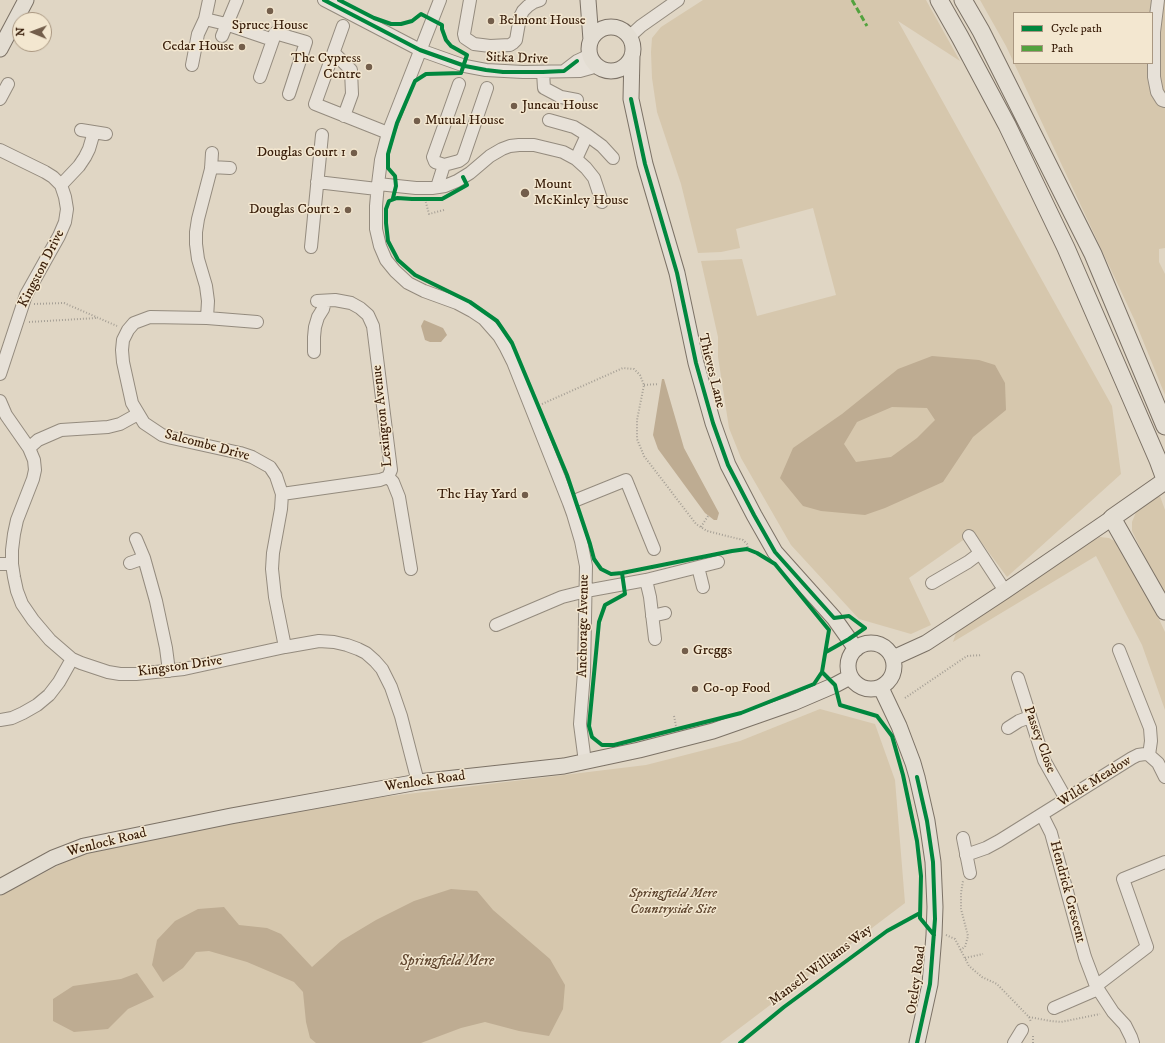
<!DOCTYPE html>
<html>
<head>
<meta charset="utf-8">
<style>
  body { margin:0 }
  #map { position:relative; width:1165px; height:1043px; overflow:hidden; background:#e0d6c4; font-family:"IM FELL DW Pica",serif }
  canvas { display:block }
  .legend { position:absolute; left:1013px; top:12px; width:140px; height:52px; box-sizing:border-box; background:#f3e7d0; border:1px solid #a99781; margin:0; padding:5px 7px; list-style:none; font-size:12px; color:#391e0a }
  .legend li { display:flex; align-items:center; gap:8px; height:20px }
  .legend b { width:20px; border:1px solid #a99781 }
  .north { position:absolute; left:12px; top:12px; width:40px; height:40px; box-sizing:border-box; background:#f3e7d0; border:1px solid #a99781; border-radius:50%; rotate:271deg; font-size:11px; font-weight:700; line-height:16px; text-align:center; color:#391e0a }
  .north::after { content:''; display:block; margin:auto; width:14px; height:18px; background:#735e4b; clip-path:polygon(50% 0,100% 100%,50% 72%,0 100%) }
</style>
</head>
<body>
<div id="map">
<canvas width="1165" height="1043"></canvas>
<ul class="legend">
<li><b style="height:5px;background:#00873e"></b>Cycle path</li>
<li><b style="height:5px;background:#53a23e"></b>Path</li>
</ul>
<div class="north">N</div>
</div>
<script>
const c = document.querySelector('canvas').getContext('2d');
c.lineJoin = 'round';
function paint(path, color) { c.fillStyle = color; c.fill(path, 'evenodd'); }
const shape = rows => new Path2D(rows.map(r => 'M' + r).join(''));
function stroke(path, color, width, dash) { c.strokeStyle = color; c.lineWidth = width; c.lineCap = dash ? 'butt' : 'round'; c.setLineDash(dash || []); c.stroke(path); }
function label(font, color, halo, rows, align = 'center') {
  c.font = font + ' "IM FELL DW Pica",serif'; c.lineWidth = 3; c.setLineDash([]); c.textBaseline = 'middle'; c.strokeStyle = halo; c.fillStyle = color; for (const [text, x, y, turn = 0] of rows) {
    c.save(); c.translate(x, y); c.rotate((+turn || 0) * Math.PI / 180); c.textAlign = isNaN(turn) ? turn : align; if (halo) c.strokeText(text, 0, 0); c.fillText(text, 0, 0); c.restore();
  }
}
const green = shape([
  [703,0,926,0,960,61,898,21,1112,406,1121,474,1007,577,973,531,969,536,909,578,931,625,911,634,859,619,791,545,741,458,729,428,718,357,718,337,701,261,742,259,757,316,836,295,813,208,736,229,740,248,721,252,698,253,681,184,657,112,652,78,651,52,652,38,661,27],
  [980,0,1165,0,1165,248,1159,249,1159,262,1165,274,1165,395,1135,321,1006,46],
  [1014,13,1152,13,1152,63,1014,63],
  [1160,496,1165,510,1165,598,1132,531,1132,522,1136,512,1144,504],
  [1100,537,1109,538,1118,543,1145,589,1165,632,1165,710,1142,645,1096,556,953,642,956,633,1039,575,1086,544],
  [820,709,875,724,895,780,905,903,720,1043,0,1043,0,896,78,855,248,819,350,801,646,765,740,741]
]);
const water = shape([
  [424,320,443,328,447,335,441,342,430,342,425,340,421,326],
  [932,356,979,360,995,365,1005,383,1006,410,973,437,943,482,885,508,865,515,821,511,803,506,780,478,793,448,842,414,898,369],
  [892,407,927,408,935,420,917,438,891,457,856,462,844,444,857,422],
  [662,379,664,379,684,448,719,513,717,520,714,520,705,513,658,449,653,435],
  [451,889,477,891,493,910,550,959,565,985,563,1009,549,1036,519,1031,485,1022,461,1028,421,1043,316,1043,310,1038,306,1022,303,992,294,982,247,962,209,951,196,952,183,968,163,982,152,965,157,940,175,921,198,909,224,907,239,925,267,928,281,934,312,967,341,941,376,920,414,901],
  [137,973,154,997,128,1009,108,1029,74,1032,53,1021,53,999,73,986,121,979]
]);
const path = shape([
  [425,199,429,214,444,210],
  [34,304,64,303,117,326],
  [29,322,97,318],
  [644,385,659,384],
  [542,404,623,368,634,369,640,375,644,385,637,420,637,439,644,456,696,524,707,531,743,540,748,545,747,549],
  [701,527,708,516],
  [905,698,967,656,982,655],
  [674,716,676,726],
  [946,935,955,939,969,966,982,977,997,984,1029,1017,1031,1022],
  [960,950,965,947,968,936,961,909,961,893,963,881],
  [965,958,983,954],
  [1029,1017,1051,1021,1061,1022,1100,1014],
  [1033,1043,1033,1034]
]);
const minor = shape([
  [324,0,420,50,465,66,486,70,523,72,580,71,598,66],
  [440,0,388,133,381,160,378,184,376,206,376,229,380,246,386,260,395,271,408,283,424,291,457,303,472,311,484,319,499,336,506,348,513,362,569,503,573,514,581,541,586,566,584,672,580,724,585,762],
  [470,0,464,34,465,38,474,44,490,46,510,45,513,43,516,40,520,17,523,11,528,6,534,2,540,0],
  [1158,0,1154,32,1154,77,1157,92,1162,100,1165,101],
  [205,19,209,0],
  [343,26,315,104,388,133],
  [222,36,237,0],
  [629,37,641,26,678,0],
  [273,40,275,33,306,42,289,94],
  [334,53,351,70,352,94,344,116],
  [192,65,198,34,205,19,226,24,273,40,260,77],
  [564,71,577,61,590,55],
  [543,72,544,88,561,97,577,100],
  [0,99,8,84],
  [549,120,574,127,587,135,576,159],
  [81,130,106,134],
  [587,135,602,146,613,158],
  [0,150,45,172,53,177,61,185,65,197,67,209,65,222,59,236,26,295,0,374],
  [444,165,435,162,433,157,459,84],
  [211,167,230,168],
  [317,182,377,189],
  [378,184,416,188,432,188,445,186,457,181,470,173,490,156,502,149,510,146,519,145,534,145,563,152,576,159,586,168,594,178,602,202],
  [61,185,79,166,85,157,89,149,94,132],
  [437,187,444,165,459,161,463,158,487,88],
  [311,247,322,135],
  [207,318,208,301,206,286,198,259,196,244,196,232,198,219,211,169,212,153],
  [257,322,207,318,150,317,134,323,128,330,123,340,122,350,123,362,132,403,144,423,162,435,172,438,240,453,252,457,270,467,276,476,282,494,281,509,273,553,272,569,275,597,285,647],
  [314,352,314,337,315,327,318,317,323,309,325,301],
  [0,401,6,415,29,448,34,460,35,470,33,479,17,520,14,534,12,550,12,564,14,577,17,591,22,604,33,620,50,640,72,659,81,663,108,672,120,674,136,674,184,669,285,647,319,641,334,642,347,645,358,649,366,653,375,661,382,669,391,687,401,716,418,782],
  [29,448,38,440,61,430,108,427,120,424,138,414],
  [388,477,393,482,399,497,411,569],
  [282,494,380,480,388,477,391,470,373,326,368,315,360,308,351,303,335,300,317,301],
  [569,503,626,480,654,549],
  [969,536,1005,591],
  [136,539,144,558,156,601,166,648,169,671],
  [130,563,144,558],
  [0,564,12,564],
  [698,567,703,587],
  [646,580,650,597,655,639],
  [932,583,968,562,980,553],
  [652,616,665,613],
  [496,625,562,597,586,591,646,580,718,562],
  [1119,650,1150,728,1151,741,1149,755],
  [1018,678,1044,760,1066,799],
  [0,720,12,718,23,713,37,705,49,695,59,682,72,659],
  [1008,728,1019,721,1030,717],
  [1042,815,1051,833,1085,957,1096,986,1113,1012,1125,1025,1131,1037,1133,1043],
  [963,838,970,873],
  [966,855,986,848,999,841,1132,758,1138,755,1145,754,1149,755,1158,763,1165,777],
  [1096,986,1147,947,1123,879,1165,862],
  [1054,1008,1098,989],
  [1014,1043,1022,1030]
]);
const major = shape([
  [588,0,591,40],
  '589 49a22 22 0 1 1 44 0a22 22 0 1 1-44 0Z',
  [0,49,26,0],
  [632,55,631,99,645,164,677,273,696,363,713,423,728,465,754,515,775,552,834,618,856,649],
  '848 666a23 23 0 1 1 46 0a23 23 0 1 1-46 0Z',
  [893,658,926,643,1005,591,1112,518],
  [881,688,899,726,913,763,917,777,927,821,933,862,935,907,934,935,930,984,917,1043],
  [0,887,53,858,84,846,231,816,418,782,564,766,639,750,713,731,793,703,835,685,850,677]
]);
const highway = shape([
  [939,0,960,37,1007,125,1066,248,1158,460,1165,479],
  [963,0,981,31,1093,254,1165,426],
  [1165,481,1112,518,1165,611]
]);
const quiet = shape([
  [852,0,867,26]
]);
const cycleway = shape([
  [324,0,420,50,465,66,486,70,503,72,543,72,564,71,577,61],
  [339,0,374,18,391,24,401,24,412,21,421,14,442,25,442,29,446,40,451,46,467,55,461,73,426,74,415,81,397,123,388,154,388,168,395,176,396,186,393,198],
  [631,99,645,164,677,273,696,363,713,423,728,465,754,515,775,552,834,618,849,616,865,628,849,639,826,652],
  [463,177,467,185,442,199,412,199,397,198,389,201,386,209,386,223,388,241,398,260,415,275,470,302,497,321,512,343,567,475,590,544,594,559,601,569,611,574,622,573,732,551,747,549,757,553,775,564,829,630,822,672,835,685,840,705,877,716,892,736,903,775,917,841,921,876,920,918,934,935],
  [622,573,625,594,605,605,599,622,589,726,592,737,602,745,614,745,741,713,814,684,822,672],
  [917,777,927,821,933,862,935,919,930,984,917,1043],
  [740,1043,784,1007,887,931,920,913]
]);
const markers = [
  [270,11,4,"#735e4b"],
  [491,21,4,"#735e4b"],
  [242,47,4,"#735e4b"],
  [369,67,4,"#735e4b"],
  [514,106,4,"#735e4b"],
  [417,121,4,"#735e4b"],
  [354,153,4,"#735e4b"],
  [525,193,5,"#735e4b"],
  [348,210,4,"#735e4b"],
  [525,495,4,"#735e4b"],
  [685,651,4,"#735e4b"],
  [695,689,4,"#735e4b"]
];
const poiNames = [
  ["Belmont House",499,21],
  ["Spruce House",270,26,"center"],
  ["Cedar House",234,47,"right"],
  ["The Cypress",361,59,"right"],
  ["Centre",361,75,"right"],
  ["Juneau House",522,106],
  ["Mutual House",425,121],
  ["Douglas Court 1",346,153,"right"],
  ["Mount",534,185],
  ["McKinley House",534,201],
  ["Douglas Court 2",340,210,"right"],
  ["The Hay Yard",517,495,"right"],
  ["Greggs",693,651],
  ["Co-op Food",703,689]
];
const streetNames = [
  ["Sitka Drive",517,59,2],
  ["Kingston Drive",42,269,-63],
  ["Thieves Lane",711,371,76],
  ["Lexington Avenue",383,416,-96],
  ["Salcombe Drive",207,446,15],
  ["Anchorage Avenue",584,626,-89],
  ["Kingston Drive",180,667,-8],
  ["Passey Close",1039,740,70],
  ["Wenlock Road",425,782,-8],
  ["Wilde Meadow",1095,782,-32],
  ["Wenlock Road",107,843,-14],
  ["Hendrick Crescent",1067,892,75],
  ["Mansell Williams Way",821,966,-37],
  ["Oteley Road",917,980,-82]
];
const parkNames = [
  ["Springfield Mere",673,894],
  ["Countryside Site",673,910]
];
const waterNames = [
  ["Springfield Mere",447,962]
];
paint(green, '#d6c7ad');
paint(water, '#beac92');
stroke(minor, '#948b7e', 14);
stroke(major, '#7c7266', 17);
stroke(highway, '#7c7266', 19);
stroke(path, '#a6a096', 2, [1, 2]);
stroke(minor, '#e7e1d8', 12);
stroke(major, '#e3ddd2', 15);
stroke(highway, '#e3ddd2', 17);
stroke(quiet, '#53a23e', 3, [6, 3]);
stroke(cycleway, '#00873e', 4);
for (const [x, y, r, color] of markers) { const dot = new Path2D(); dot.arc(x, y, r, 0, 2 * Math.PI); c.fillStyle = color; c.fill(dot); stroke(dot, '#f3e7d0', 1.5); }
label('14px', '#391e0a', '#f3e7d0', poiNames, 'left');
label('14px', '#391e0a', '#f3e7d0', streetNames);
label('italic 14px', '#5e452e', '#f3e7d0', parkNames);
label('italic 15px', '#634932', '#f3e7d0', waterNames);
</script>
</body>
</html>
